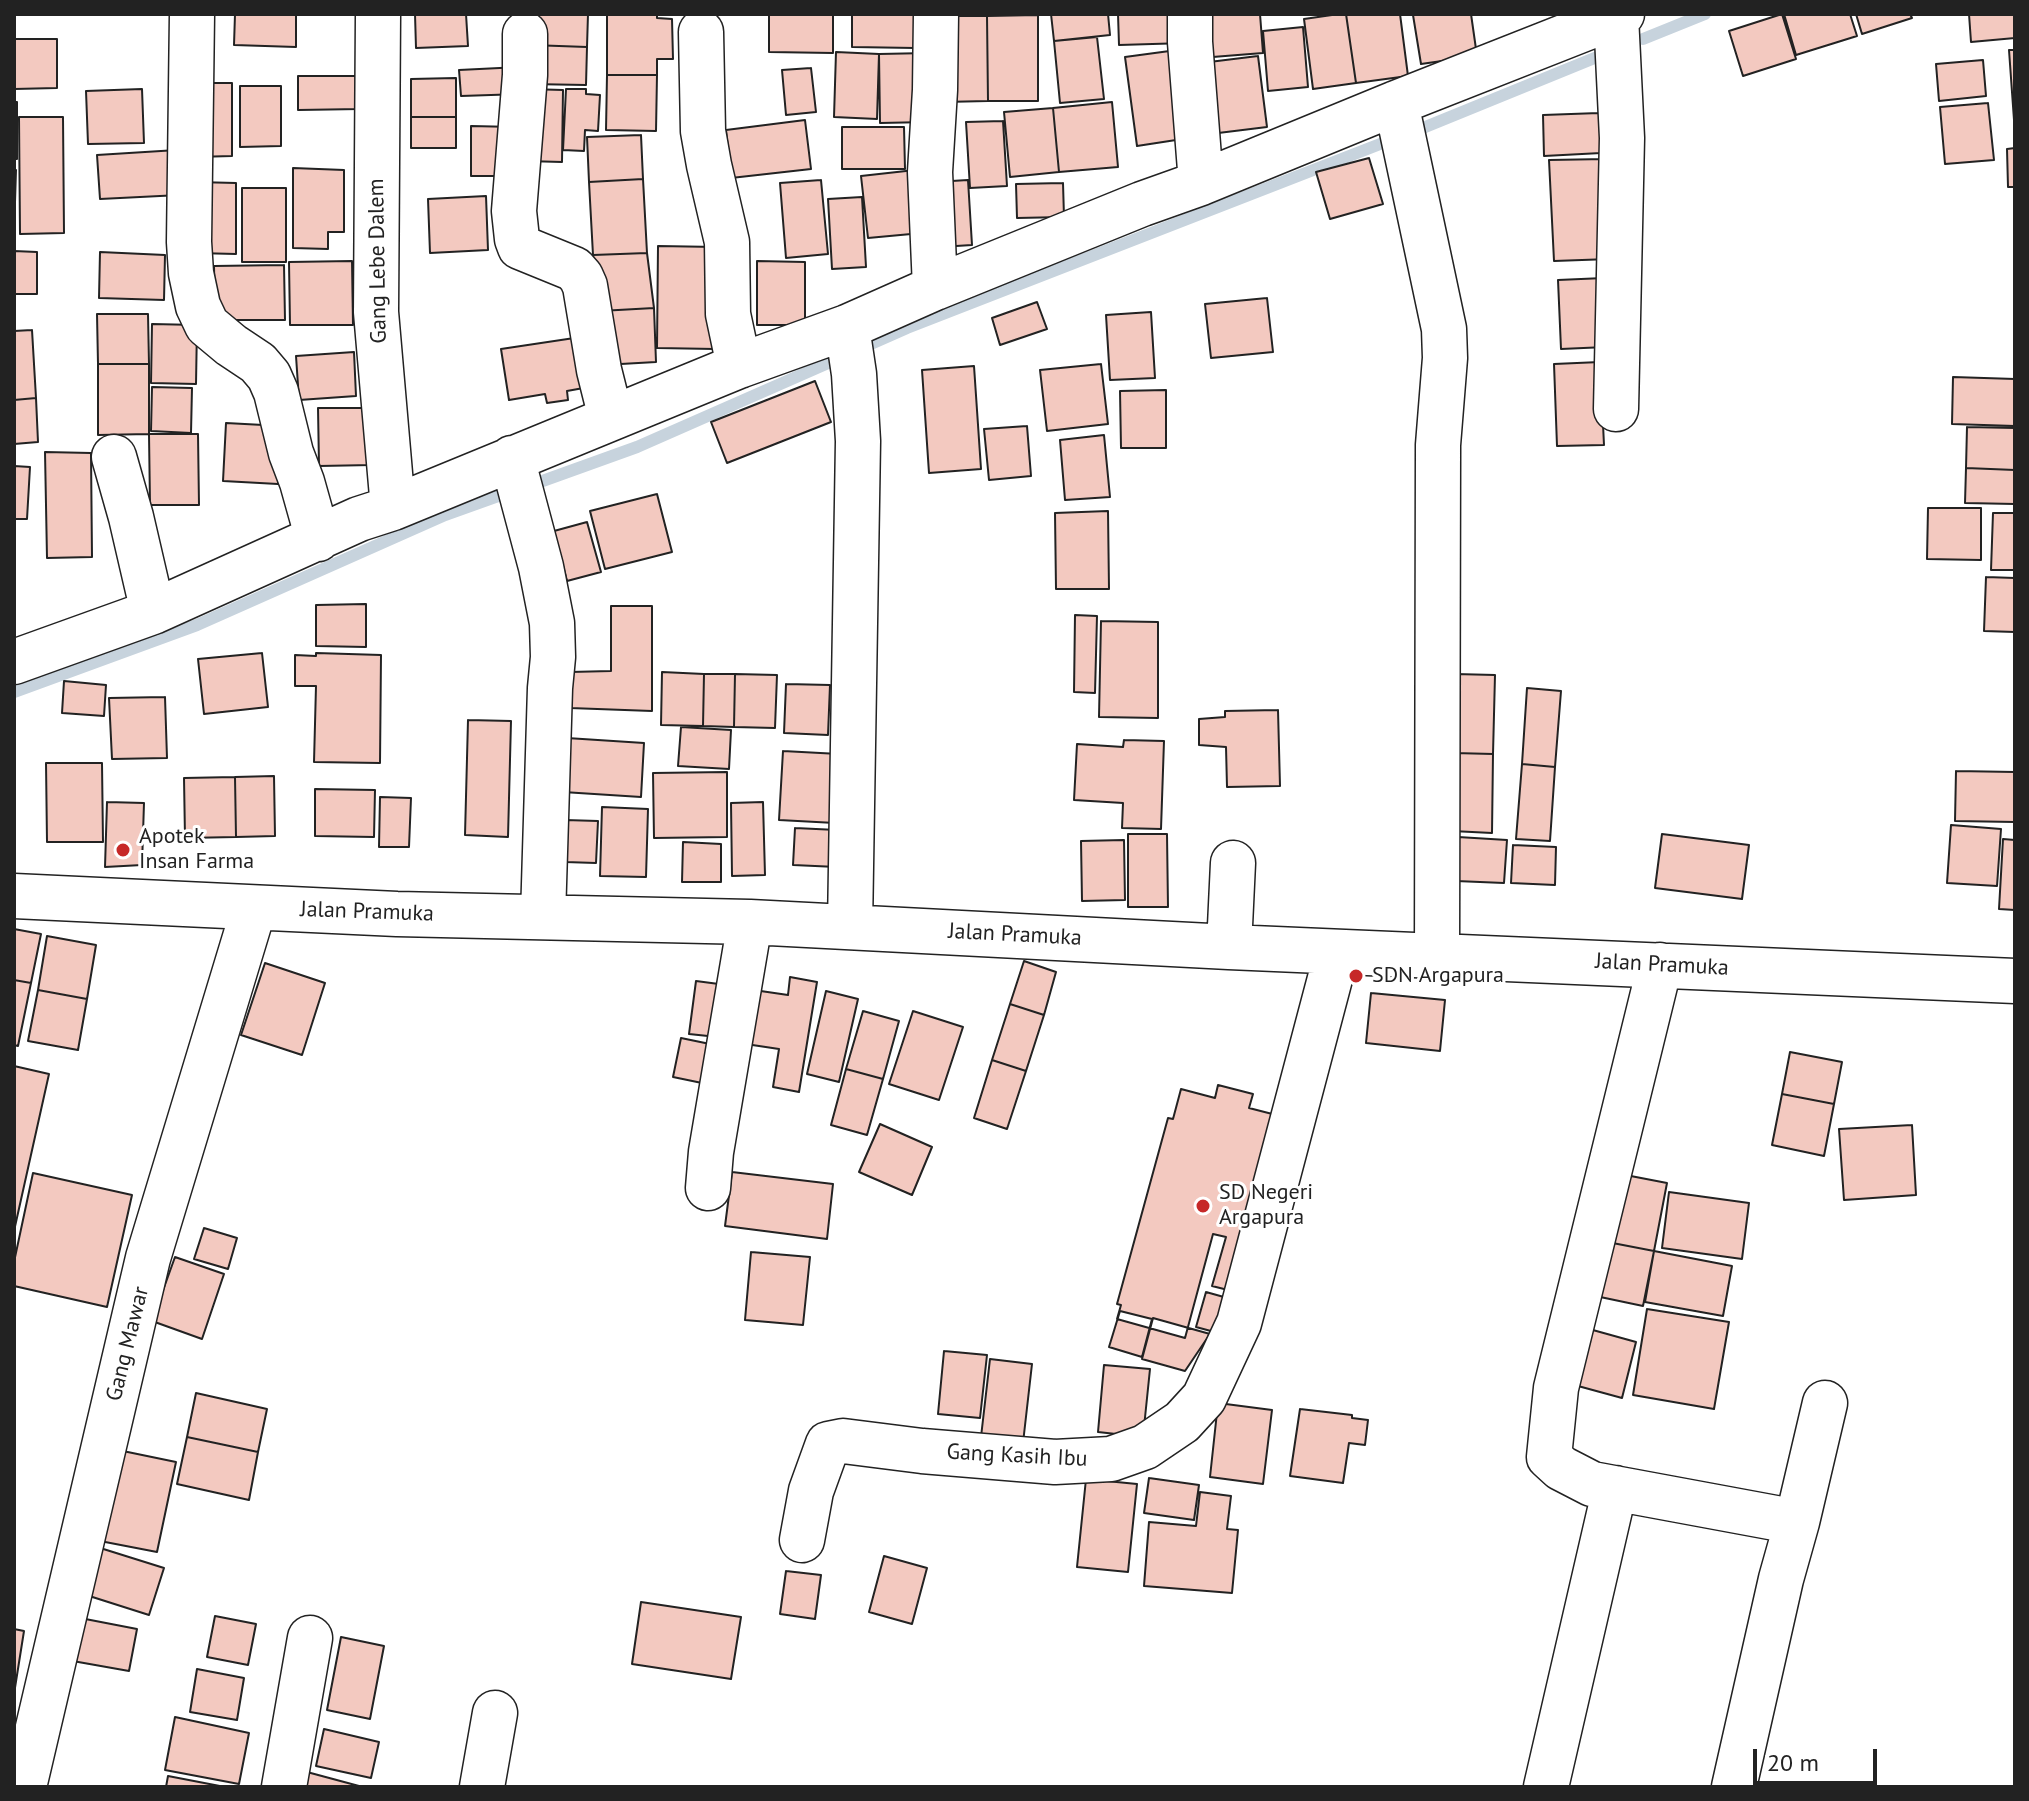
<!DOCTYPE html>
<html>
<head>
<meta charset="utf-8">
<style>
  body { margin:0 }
  #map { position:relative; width:2029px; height:1801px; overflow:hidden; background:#fff; font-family:"PT Sans",sans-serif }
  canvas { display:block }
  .frame { position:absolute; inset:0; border:16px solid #222; pointer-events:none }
  .scale { position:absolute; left:1753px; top:1749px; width:124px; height:36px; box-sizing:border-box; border:4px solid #222; border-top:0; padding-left:10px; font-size:24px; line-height:28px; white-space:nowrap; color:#222; -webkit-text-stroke:6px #fff; paint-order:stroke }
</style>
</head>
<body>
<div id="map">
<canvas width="2029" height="1801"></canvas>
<div class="frame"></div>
<div class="scale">20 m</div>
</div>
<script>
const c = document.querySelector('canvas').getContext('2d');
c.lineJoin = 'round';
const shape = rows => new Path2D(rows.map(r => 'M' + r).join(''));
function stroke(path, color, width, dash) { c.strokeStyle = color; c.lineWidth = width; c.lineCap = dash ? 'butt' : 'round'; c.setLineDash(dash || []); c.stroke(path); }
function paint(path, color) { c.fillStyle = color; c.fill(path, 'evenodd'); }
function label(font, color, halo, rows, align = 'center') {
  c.font = font + ' "PT Sans",sans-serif'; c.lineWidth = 6; c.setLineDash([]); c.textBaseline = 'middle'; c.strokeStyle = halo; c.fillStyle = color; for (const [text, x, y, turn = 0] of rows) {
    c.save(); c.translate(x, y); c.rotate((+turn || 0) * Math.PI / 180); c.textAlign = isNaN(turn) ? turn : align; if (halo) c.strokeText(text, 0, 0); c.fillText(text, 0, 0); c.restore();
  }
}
const stream = shape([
  [1643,39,1705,14],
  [1413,132,1597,57],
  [864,347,907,328,1393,139],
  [537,483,637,447,844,356],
  [14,692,197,625,445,515,512,491]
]);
const building = shape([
  [235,14,296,14,296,47,234,45,235,14],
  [415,14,466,14,468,46,416,48,415,14],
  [532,14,588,14,587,47,531,45,532,14],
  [607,14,657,15,657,18,672,19,673,59,657,59,657,75,607,75,607,14],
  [769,14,833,14,833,53,769,52,769,14],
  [852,14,915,14,915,48,852,47,852,14],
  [1051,14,1108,14,1110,35,1054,41,1051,14],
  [1118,14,1185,14,1186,43,1119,45,1118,14],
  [1197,14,1260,14,1263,53,1200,58,1197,14],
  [1339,14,1346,14,1356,83,1313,89,1304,19,1339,14],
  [1346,14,1400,14,1408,76,1356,83,1346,14],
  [1471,14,1477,56,1421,64,1413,15,1471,14],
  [1782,14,1796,59,1743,76,1729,31,1782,14],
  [1784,14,1850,14,1857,36,1796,55,1784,14],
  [1856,14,1910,14,1912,18,1862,34,1856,14],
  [1969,14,2015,14,2015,38,1971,42,1969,14],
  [1038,15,1038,101,988,101,987,16,1038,15],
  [942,16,987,16,988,101,943,102,942,16],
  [1303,27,1308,87,1268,91,1263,31,1303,27],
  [1097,37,1104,99,1060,103,1054,41,1097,37],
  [14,39,57,39,57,88,14,89,14,39],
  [531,45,587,47,586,85,530,84,531,45],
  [1177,50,1189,138,1137,146,1125,57,1177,50],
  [2009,50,2015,50,2015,120,2014,120,2009,50],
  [836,52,879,54,877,119,834,117,836,52],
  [928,53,928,122,880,123,879,54,928,53],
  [1258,56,1267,127,1202,135,1193,64,1258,56],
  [1983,60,1986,96,1939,101,1936,64,1983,60],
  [520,67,521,94,461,96,459,70,520,67],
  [811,68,816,112,786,115,782,70,811,68],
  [607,75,657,75,656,131,606,130,607,75],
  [298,76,360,76,360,109,298,110,298,76],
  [456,78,456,117,411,117,411,79,456,78],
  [195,83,232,83,232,156,195,157,195,83],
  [240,86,281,86,281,146,240,147,240,86],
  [142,89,144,143,88,144,86,91,142,89],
  [528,89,563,90,562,162,526,161,528,89],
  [566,89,586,89,586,94,600,95,598,131,585,130,584,151,563,150,566,89],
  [14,102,17,102,17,159,14,159,14,102],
  [1112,102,1118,167,1059,172,1053,108,1112,102],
  [1988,103,1994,160,1945,164,1940,107,1988,103],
  [1053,108,1059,172,1010,177,1004,112,1053,108],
  [1599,113,1601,153,1544,156,1543,115,1599,113],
  [19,117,63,117,64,233,20,234,19,117],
  [411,117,456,117,456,148,411,148,411,117],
  [805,120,811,169,731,178,726,130,805,120],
  [1003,121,1007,186,970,188,966,122,1003,121],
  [471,126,515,127,515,176,471,176,471,126],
  [842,127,904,127,905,169,842,169,842,127],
  [641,135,643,179,589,182,587,137,641,135],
  [2015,148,2015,187,2008,187,2007,149,2015,148],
  [177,150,180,195,100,199,97,155,177,150],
  [1369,158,1383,204,1330,219,1316,172,1369,158],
  [1606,159,1610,259,1554,261,1549,160,1606,159],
  [293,168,344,170,344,232,328,232,328,249,293,248,293,168],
  [14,170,16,170,14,234,14,170],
  [915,170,922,233,868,238,861,176,915,170],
  [643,179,647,253,593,255,589,182,643,179],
  [821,180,828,254,786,258,780,183,821,180],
  [968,180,972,245,940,247,935,182,968,180],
  [196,182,236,183,236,254,196,253,196,182],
  [1063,183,1064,217,1017,218,1016,184,1063,183],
  [242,188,286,188,286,262,242,262,242,188],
  [486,196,488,250,430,253,428,199,486,196],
  [862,197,866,267,832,269,828,199,862,197],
  [658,246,717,247,715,349,657,348,658,246],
  [14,251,37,252,37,294,14,294,14,251],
  [100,252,165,255,164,300,99,298,100,252],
  [647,253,654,308,600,311,593,255,647,253],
  [352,261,353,325,290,325,289,262,352,261],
  [757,261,805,262,805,325,757,325,757,261],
  [284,265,285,320,215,320,214,266,284,265],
  [1604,278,1606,347,1561,349,1558,280,1604,278],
  [1267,298,1273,352,1211,358,1205,304,1267,298],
  [1037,302,1047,329,1000,345,992,318,1037,302],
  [654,308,656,362,603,365,600,311,654,308],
  [1151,312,1155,378,1110,380,1106,315,1151,312],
  [97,314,148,314,149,364,98,364,97,314],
  [152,324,197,325,196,384,151,383,152,324],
  [32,330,36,398,14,400,14,331,32,330],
  [581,337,589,387,567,391,568,400,547,403,545,394,509,400,501,349,581,337],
  [354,352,356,396,299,400,296,356,354,352],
  [1600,362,1604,445,1557,446,1554,364,1600,362],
  [98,364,149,364,149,434,98,435,98,364],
  [1101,364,1108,424,1047,431,1040,370,1101,364],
  [974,366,981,469,929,473,922,370,974,366],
  [1953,377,2015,379,2015,426,1952,424,1953,377],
  [815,381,831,422,727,463,711,422,815,381],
  [152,387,192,388,191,433,151,431,152,387],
  [1166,390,1166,448,1121,448,1120,391,1166,390],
  [36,398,38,442,14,444,14,400,36,398],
  [318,408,371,408,372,465,319,466,318,408],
  [226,423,282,426,278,484,223,481,226,423],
  [1027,426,1031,476,989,480,984,429,1027,426],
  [1967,427,2015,428,2015,470,1966,468,1967,427],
  [149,434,198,434,199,505,150,505,149,434],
  [1104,435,1110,497,1065,500,1060,440,1104,435],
  [45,452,91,453,92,557,47,558,45,452],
  [14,466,30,467,27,519,14,519,14,466],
  [1966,468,2015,470,2015,504,1965,503,1966,468],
  [657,494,672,552,605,569,590,511,657,494],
  [1928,508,1981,508,1981,560,1927,559,1928,508],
  [1108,511,1109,589,1056,589,1055,513,1108,511],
  [1993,513,2015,513,2015,570,1991,570,1993,513],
  [587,522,601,572,567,581,554,531,587,522],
  [1986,577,2015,578,2015,632,1984,631,1986,577],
  [366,604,366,647,316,646,316,605,366,604],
  [611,606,652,606,652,711,570,708,570,672,611,671,611,606],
  [1075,615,1097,616,1095,693,1074,692,1075,615],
  [1101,621,1158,622,1158,718,1099,717,1101,621],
  [262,653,268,707,204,714,198,659,262,653],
  [316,653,381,655,380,763,314,762,316,686,295,686,295,655,316,656,316,653],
  [662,672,704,674,703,726,661,725,662,672],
  [704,674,735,674,734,727,703,726,704,674],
  [735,674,777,675,775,728,734,727,735,674],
  [1455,674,1495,675,1493,754,1454,753,1455,674],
  [64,681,106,685,104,716,62,713,64,681],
  [786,684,830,685,828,735,784,733,786,684],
  [1527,688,1561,691,1555,767,1522,764,1527,688],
  [165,697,167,758,112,759,109,698,165,697],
  [1278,710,1280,786,1227,787,1226,747,1199,745,1199,719,1225,717,1225,711,1278,710],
  [468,720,511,721,508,837,465,835,468,720],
  [681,727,731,730,729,769,678,766,681,727],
  [567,738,644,743,641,797,563,792,567,738],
  [1124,740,1164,741,1161,829,1122,828,1123,803,1074,800,1077,744,1123,747,1124,740],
  [783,751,839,754,835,823,779,820,783,751],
  [1454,753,1493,754,1492,833,1452,831,1454,753],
  [46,763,102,763,103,842,47,842,46,763],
  [1522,764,1555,767,1550,841,1516,839,1522,764],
  [1956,771,2015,772,2015,822,1955,821,1956,771],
  [727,772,727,837,654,838,653,773,727,772],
  [274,776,275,836,236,837,235,777,274,776],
  [235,777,236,837,185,838,184,778,235,777],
  [315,789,375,790,374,837,315,836,315,789],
  [380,797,411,798,409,847,379,847,380,797],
  [107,802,144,803,142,865,105,867,107,802],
  [763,802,765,875,732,876,731,803,763,802],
  [602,807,648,809,646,877,600,876,602,807],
  [565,820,598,821,596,863,565,862,565,820],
  [1951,825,2001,829,1997,886,1947,883,1951,825],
  [795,828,837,830,837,867,793,865,795,828],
  [1128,834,1167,834,1168,907,1128,907,1128,834],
  [1662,834,1749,845,1742,899,1655,888,1662,834],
  [1458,837,1507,840,1504,883,1456,881,1458,837],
  [2003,839,2015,840,2015,910,1999,909,2003,839],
  [1124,840,1125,900,1082,901,1081,841,1124,840],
  [683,842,721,844,721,882,682,882,683,842],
  [1513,845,1556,847,1555,885,1511,883,1513,845],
  [14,929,41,934,31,983,14,980,14,929],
  [47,936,96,945,87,999,38,990,47,936],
  [1024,961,1056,972,1044,1015,1010,1004,1024,961],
  [265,963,325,983,302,1055,241,1035,265,963],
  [790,977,817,982,799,1092,773,1087,779,1049,739,1043,747,989,788,995,790,977],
  [14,980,31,983,18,1046,14,1045,14,980],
  [696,981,734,986,727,1038,689,1034,696,981],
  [38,990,87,999,78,1050,28,1041,38,990],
  [826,991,858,999,839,1082,807,1074,826,991],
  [1371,993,1445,1000,1440,1051,1366,1043,1371,993],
  [1010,1004,1044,1015,1026,1071,992,1060,1010,1004],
  [863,1011,899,1021,883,1079,846,1069,863,1011],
  [913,1011,963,1027,939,1100,889,1084,913,1011],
  [681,1038,710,1044,702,1083,673,1077,681,1038],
  [1790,1052,1842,1062,1834,1104,1782,1094,1790,1052],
  [992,1060,1026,1071,1007,1129,974,1118,992,1060],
  [14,1066,49,1074,14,1231,14,1066],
  [846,1069,883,1079,867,1135,831,1125,846,1069],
  [1218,1085,1253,1094,1249,1108,1284,1117,1236,1292,1212,1286,1226,1237,1213,1234,1185,1338,1117,1319,1121,1305,1117,1304,1168,1118,1173,1119,1181,1089,1215,1098,1218,1085],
  [1782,1094,1834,1104,1824,1156,1772,1145,1782,1094],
  [880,1124,932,1147,912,1195,859,1172,880,1124],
  [1912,1125,1916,1195,1844,1200,1839,1129,1912,1125],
  [732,1172,833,1184,827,1239,725,1226,732,1172],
  [1610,1172,1667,1183,1654,1251,1597,1240,1610,1172],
  [33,1173,132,1195,107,1307,14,1286,14,1262,33,1173],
  [1669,1192,1749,1203,1742,1259,1662,1248,1669,1192],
  [204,1228,237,1238,228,1269,194,1259,204,1228],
  [1597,1240,1654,1251,1643,1306,1586,1294,1597,1240],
  [1654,1251,1732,1266,1723,1316,1645,1302,1654,1251],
  [751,1252,810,1257,803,1325,745,1320,751,1252],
  [175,1257,224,1274,202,1339,152,1321,175,1257],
  [1206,1292,1231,1299,1222,1334,1196,1327,1206,1292],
  [1647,1309,1729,1322,1714,1409,1633,1395,1647,1309],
  [1120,1311,1152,1319,1142,1357,1109,1347,1120,1311],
  [1153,1318,1210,1334,1185,1371,1142,1359,1153,1318],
  [1582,1327,1636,1342,1622,1398,1567,1383,1582,1327],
  [944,1351,987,1355,980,1418,938,1414,944,1351],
  [990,1359,1032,1364,1023,1443,981,1437,990,1359],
  [1104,1365,1150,1369,1143,1437,1098,1432,1104,1365],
  [196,1393,267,1409,258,1452,187,1437,196,1393],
  [1218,1403,1272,1410,1263,1484,1210,1477,1218,1403],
  [1300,1409,1352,1415,1352,1418,1368,1420,1365,1445,1349,1443,1343,1483,1290,1476,1300,1409],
  [187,1437,258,1452,249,1500,177,1484,187,1437],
  [118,1450,176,1462,157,1552,100,1541,118,1450],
  [1149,1478,1199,1485,1194,1520,1144,1513,1149,1478],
  [1086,1479,1137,1484,1128,1572,1077,1567,1086,1479],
  [1200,1492,1231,1496,1227,1529,1238,1530,1232,1593,1144,1586,1149,1522,1196,1526,1200,1492],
  [97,1547,164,1568,149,1615,83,1594,97,1547],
  [884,1556,927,1568,912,1624,869,1612,884,1556],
  [786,1571,821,1575,815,1619,780,1614,786,1571],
  [641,1602,741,1617,731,1679,632,1664,641,1602],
  [215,1616,256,1624,248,1665,207,1657,215,1616],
  [75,1617,137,1629,129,1671,67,1660,75,1617],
  [14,1629,24,1631,14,1694,14,1629],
  [341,1637,384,1646,370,1719,327,1710,341,1637],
  [197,1669,244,1678,237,1720,190,1712,197,1669],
  [175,1717,249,1733,239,1784,165,1770,175,1717],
  [324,1729,379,1742,371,1778,316,1766,324,1729],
  [307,1772,359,1786,359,1787,303,1787,307,1772],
  [168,1776,225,1787,166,1787,168,1776]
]);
const minor = shape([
  [192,14,189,242,191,273,198,306,207,325,231,345,258,363,269,376,276,392,291,453,302,482,318,539],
  [378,14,376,312,393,508],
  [1190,14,1190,42,1201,183],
  [701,32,703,131,709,165,727,242,728,314,739,366],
  [525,34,525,75,514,211,517,239,520,247,574,269,581,277,585,286,599,370,611,418],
  [1396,103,1444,329,1445,358,1438,445,1437,955],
  [935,288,930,172,935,90,936,14],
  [847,327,854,374,858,441,850,927],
  [1616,409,1622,138,1616,16],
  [114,457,131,517,153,612],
  [512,458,541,567,552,623,553,657,550,688,543,917],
  [14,662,153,612,359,519,393,508,739,366,847,327,935,288,1142,204,1201,183,1396,103,1622,14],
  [14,896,397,914,750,922,1229,947,2015,981],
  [1229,947,1233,863],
  [1660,965,1556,1388,1549,1457,1561,1468,1592,1484,1797,1522],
  [708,1188,711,1152,750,922],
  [802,1540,811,1491,828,1444,843,1441,922,1451,1055,1462,1111,1459,1145,1447,1182,1422,1204,1398,1239,1323,1337,952],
  [24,1787,148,1258,254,908],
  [284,1787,310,1638],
  [482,1787,495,1713],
  [1546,1787,1615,1488],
  [1734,1787,1781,1579,1797,1522,1825,1403]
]);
const markers = [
  [123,850,8,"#c62828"],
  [1356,976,8,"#c62828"],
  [1203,1206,8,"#c62828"]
];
const streetNames = [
  ["Gang Lebe Dalem",378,261,-91],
  ["Jalan Pramuka",367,912,2],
  ["Jalan Pramuka",1015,935,3],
  ["Jalan Pramuka",1662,965,3],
  ["Gang Mawar",128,1344,-76],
  ["Gang Kasih Ibu",1017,1456,3]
];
const poiNames = [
  ["Apotek",139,837],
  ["Insan Farma",139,862],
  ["SDN Argapura",1372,976],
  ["SD Negeri",1219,1193],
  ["Argapura",1219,1218]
];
stroke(stream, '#c7d3dd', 12);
paint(building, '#f3c9c0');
stroke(building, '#222', 2);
stroke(minor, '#222', 47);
stroke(minor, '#fff', 44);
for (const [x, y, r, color] of markers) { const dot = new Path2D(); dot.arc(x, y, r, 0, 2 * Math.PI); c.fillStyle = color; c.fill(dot); stroke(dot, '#fff', 3); }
label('22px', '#222', '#fff', streetNames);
label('22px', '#222', '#fff', poiNames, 'left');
</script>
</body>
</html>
